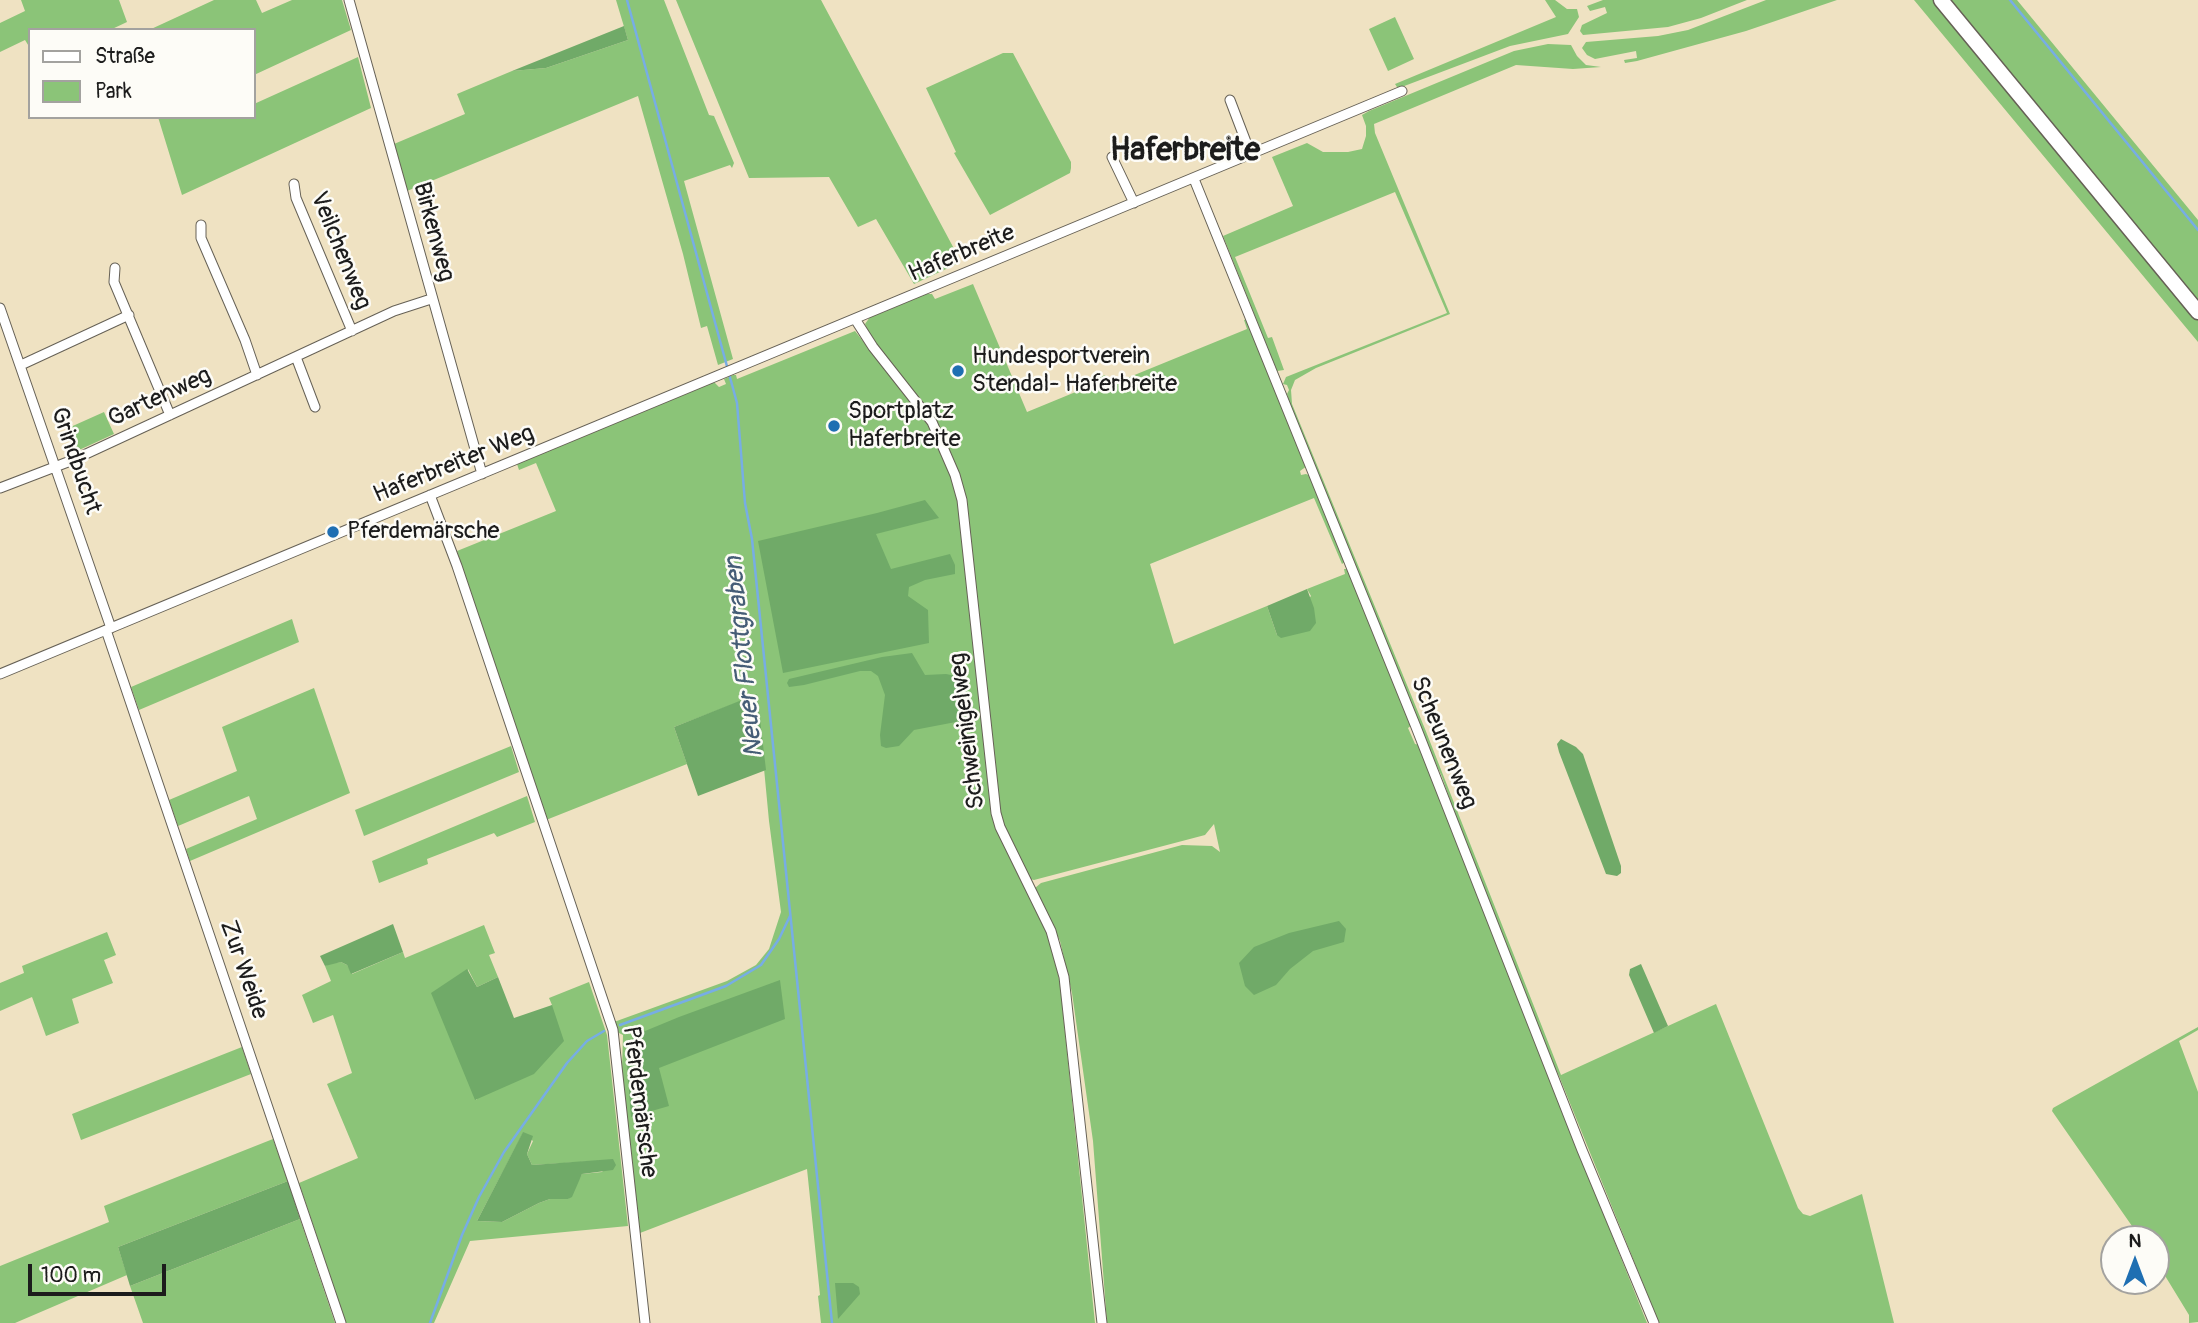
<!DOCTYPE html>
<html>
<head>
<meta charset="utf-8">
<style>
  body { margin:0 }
  #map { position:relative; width:2198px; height:1323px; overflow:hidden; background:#efe2c2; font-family:Pangolin,sans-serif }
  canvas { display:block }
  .legend { position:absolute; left:28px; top:28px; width:228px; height:91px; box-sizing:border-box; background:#fdfcf7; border:2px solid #a3a29f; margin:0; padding:9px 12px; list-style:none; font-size:21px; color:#1c1c1c }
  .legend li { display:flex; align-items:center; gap:14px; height:35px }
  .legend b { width:35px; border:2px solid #a3a29f }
  .north { position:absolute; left:2100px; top:1225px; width:70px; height:70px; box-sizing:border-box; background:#fdfcf7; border:2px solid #a3a29f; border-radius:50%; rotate:0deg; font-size:19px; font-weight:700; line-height:28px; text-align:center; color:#1c1c1c }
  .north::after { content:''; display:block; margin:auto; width:24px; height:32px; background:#1f6fb2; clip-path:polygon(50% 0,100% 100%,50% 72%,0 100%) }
  .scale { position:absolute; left:28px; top:1264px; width:138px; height:32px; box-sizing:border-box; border:4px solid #1c1c1c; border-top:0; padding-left:9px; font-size:21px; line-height:24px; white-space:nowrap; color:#1c1c1c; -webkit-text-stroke:5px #fdfcf7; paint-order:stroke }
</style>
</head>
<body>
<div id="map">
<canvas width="2198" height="1323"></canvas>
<ul class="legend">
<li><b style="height:9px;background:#fff"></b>Straße</li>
<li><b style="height:19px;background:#8bc478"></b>Park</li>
</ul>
<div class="north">N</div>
<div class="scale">100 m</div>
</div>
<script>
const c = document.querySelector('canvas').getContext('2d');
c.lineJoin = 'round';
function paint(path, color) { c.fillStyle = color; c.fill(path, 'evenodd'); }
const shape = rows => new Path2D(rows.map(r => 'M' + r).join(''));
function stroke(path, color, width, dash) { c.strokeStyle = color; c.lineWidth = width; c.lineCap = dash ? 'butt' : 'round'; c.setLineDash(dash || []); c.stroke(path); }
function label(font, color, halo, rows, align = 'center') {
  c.font = font + ' Pangolin,sans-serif'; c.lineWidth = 5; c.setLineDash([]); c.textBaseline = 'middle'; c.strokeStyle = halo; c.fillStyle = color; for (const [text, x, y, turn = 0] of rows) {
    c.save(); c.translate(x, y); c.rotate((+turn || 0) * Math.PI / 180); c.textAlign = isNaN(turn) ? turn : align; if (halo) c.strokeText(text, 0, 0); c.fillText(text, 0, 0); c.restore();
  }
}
const green = shape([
  [21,0,119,0,127,22,110,30,30,30,30,48,25,40,0,52,0,23,25,11],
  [214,0,256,0,262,13,292,0,342,0,351,30,254,75,254,30,149,30],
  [616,0,664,0,709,115,714,116,734,163,732,168,730,165,684,181,733,359,718,365,707,326,701,328,683,254,638,96,407,191,394,144,465,114,457,94,512,71,546,68,628,40],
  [676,0,821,0,959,258,959,263,914,284,876,219,858,227,829,177,749,178],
  [1545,0,1555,0,1567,9,1577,9,1579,17,1568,34,1510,46,1399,88,1397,87,1395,84,1556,17],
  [1603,0,1747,0,1701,18,1668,27,1583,35,1580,31,1582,25,1607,13,1605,7,1590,11,1587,6],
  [1766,0,1837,0,1746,31,1637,61,1625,63,1624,60,1637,58,1636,51,1595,59,1587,55,1582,48,1586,42,1658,36,1688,30],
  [1914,0,1933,0,2198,320,2198,342],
  [1949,0,2017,0,2198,220,2198,302],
  [1395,17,1414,59,1388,71,1369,29],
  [1548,44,1571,45,1577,56,1586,65,1601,67,1573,69,1516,65,1374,124,1375,133,1450,314,1316,368,1295,380,1291,390,1292,404,1425,729,1561,1075,1716,1004,1798,1208,1803,1214,1810,1216,1862,1194,1894,1323,1659,1323,1559,1076,1541,1040,1467,849,1442,777,1426,742,1350,555,1349,547,1347,546,1291,409,1287,394,1289,390,1287,385,1283,384,1286,377,1447,313,1395,192,1235,257,1268,338,1272,337,1284,370,1277,371,1223,236,1293,206,1272,157,1307,143,1323,152,1348,152,1362,149,1366,136,1366,126,1362,115,1369,111,1514,51],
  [1003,53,1013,53,1071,162,1071,168,1070,173,990,215,954,153,956,152,926,88],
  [358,57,371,108,182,195,158,117,254,117,254,104],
  [973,284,1027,412,1078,391,1093,380,1105,375,1110,385,1247,329,1244,320,1247,319,1307,466,1300,471,1301,475,1306,474,1311,476,1346,561,1342,564,1314,498,1150,564,1174,644,1267,606,1277,635,1311,596,1307,589,1345,574,1344,569,1349,569,1412,725,1408,728,1415,744,1420,745,1613,1231,1611,1233,1647,1323,1107,1323,1093,1141,1072,993,1060,941,1035,888,1041,883,1182,845,1212,846,1220,852,1214,824,1205,835,1034,880,1030,879,1006,834,998,809,965,496,934,421,918,397,874,344,865,324,870,317,925,294,932,294,935,299],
  [855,331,933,430,959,495,992,809,1051,939,1060,984,1095,1323,821,1323,818,1296,820,1295,807,1169,640,1233,622,1069,623,1035,617,1032,614,1022,727,981,756,965,769,949,781,912,769,821,757,695,674,727,687,764,546,820,457,551,556,511,536,463,519,470,517,464,520,461,714,382,719,387,726,384,724,379,733,375,736,375,737,379],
  [104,412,114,434,77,451,66,429],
  [292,619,299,642,139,710,131,687],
  [314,688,350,793,190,861,186,849,257,819,249,796,178,826,169,800,237,771,222,727],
  [511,746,519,772,364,836,355,810],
  [527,796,535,822,497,837,494,833,427,859,428,864,379,883,372,861],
  [484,925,495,953,489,955,498,977,477,987,468,969,476,1100,552,1005,549,998,589,982,607,1035,628,1226,470,1241,434,1323,346,1323,299,1183,358,1158,327,1084,352,1073,333,1015,313,1023,302,995,331,981,325,966,331,963,341,962,347,965,352,974,403,952,405,958],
  [523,1133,533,1141,527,1154,532,1165,613,1160,602,1172,582,1174,568,1199,550,1199,539,1203,502,1222,477,1221],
  [107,932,116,955,104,960,113,983,72,999,79,1023,46,1036,32,997,0,1011,0,983,24,973,22,966],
  [2198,1027,2198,1030,2179,1041,2198,1092,2198,1322,2189,1323,2189,1315,2156,1261,2156,1239,2141,1239,2052,1111,2053,1108],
  [242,1047,251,1074,81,1140,72,1114],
  [273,1139,288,1181,118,1247,127,1275,15,1323,0,1323,0,1266,109,1222,104,1206],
  [300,1219,335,1323,143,1323,130,1286]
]);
const forest = shape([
  [624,26,628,40,546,68,512,71],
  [925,500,939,518,876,534,891,569,950,554,955,565,955,574,925,580,909,587,908,596,928,610,929,643,783,673,758,541,877,513],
  [1307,589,1314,608,1316,623,1310,631,1281,638,1277,635,1267,606],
  [912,653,925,675,946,674,961,677,965,718,961,721,914,730,899,746,886,748,881,746,880,735,885,695,878,676,871,671,860,671,804,685,789,687,787,683,789,679,882,657],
  [757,694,766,770,698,796,674,727],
  [1561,739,1576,747,1583,754,1621,866,1621,873,1617,876,1606,874,1559,752,1557,744],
  [1339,921,1346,929,1344,942,1313,951,1290,969,1276,985,1254,995,1245,986,1239,963,1254,947,1289,933],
  [393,924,403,952,351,974,347,965,341,962,325,966,320,956],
  [1641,964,1668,1026,1654,1033,1629,975,1630,969],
  [467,969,477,987,498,977,514,1018,552,1005,564,1041,534,1074,475,1100,431,993],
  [780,980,785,1019,659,1068,669,1106,631,1117,627,1064,633,1036,679,1017],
  [523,1132,533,1136,527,1154,532,1165,613,1159,616,1165,613,1170,582,1174,572,1197,568,1199,550,1199,539,1203,502,1222,477,1221],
  [288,1181,300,1219,130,1286,118,1247],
  [835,1283,853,1283,859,1287,860,1294,838,1319]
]);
const stream = shape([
  [627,0,737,403,745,503,752,539,832,1323],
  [2010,0,2198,230],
  [620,1025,726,986,761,965,779,939,790,916],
  [430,1323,462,1235,479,1197,504,1152,567,1063,587,1041,604,1031]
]);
const street = shape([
  [349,0,482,474],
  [1230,100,1251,155],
  [1112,157,1134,203],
  [1194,179,1416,727,1582,1150,1654,1323],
  [294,184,296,198,352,331],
  [201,225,201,238,245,340,257,375],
  [115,268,114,282,170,415],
  [0,308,111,628],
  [855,319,873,347,932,422,955,475,962,500,996,813,1000,827,1051,931,1064,977,1102,1323],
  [296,357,315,407],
  [21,365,129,315],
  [0,488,73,460,394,311,431,299],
  [430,495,457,566,613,1030,645,1323],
  [106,630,341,1323],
  [0,674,1402,91]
]);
const primary = shape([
  [1941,0,2198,312]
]);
const markers = [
  [958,371,7,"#1f6fb2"],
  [834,426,7,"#1f6fb2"],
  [333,532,7,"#1f6fb2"]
];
const streetNames = [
  ["Birkenweg",433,232,75],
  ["Veilchenweg",340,251,68],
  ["Haferbreite",962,254,-23],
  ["Gartenweg",160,398,-25],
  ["Grindbucht",75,461,71],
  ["Haferbreiter Weg",454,465,-22],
  ["Schweinigelweg",968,731,-97],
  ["Scheunenweg",1443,743,68],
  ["Zur Weide",243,970,71],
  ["Pferdemärsche",639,1102,83]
];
const poiNames = [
  ["Hundesportverein",972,357],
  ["Stendal- Haferbreite",972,385],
  ["Sportplatz",848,412],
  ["Haferbreite",848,440],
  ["Pferdemärsche",347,532]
];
const waterNames = [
  ["Neuer Flottgraben",745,657,-96]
];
const districtNames = [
  ["Haferbreite",1185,152]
];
paint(green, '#8bc478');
paint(forest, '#70aa68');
stroke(stream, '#77ade5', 2.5);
stroke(street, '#666156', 11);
stroke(primary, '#666156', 17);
stroke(street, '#fff', 9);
stroke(primary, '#fff', 14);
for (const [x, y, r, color] of markers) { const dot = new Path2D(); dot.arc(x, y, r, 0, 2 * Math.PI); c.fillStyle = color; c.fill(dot); stroke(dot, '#fdfcf7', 2.5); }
label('24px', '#1c1c1c', '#fdfcf7', streetNames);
label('24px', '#1c1c1c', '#fdfcf7', poiNames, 'left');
label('italic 26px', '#455d76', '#fdfcf7', waterNames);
label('bold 32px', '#1c1c1c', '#fdfcf7', districtNames);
</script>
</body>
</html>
